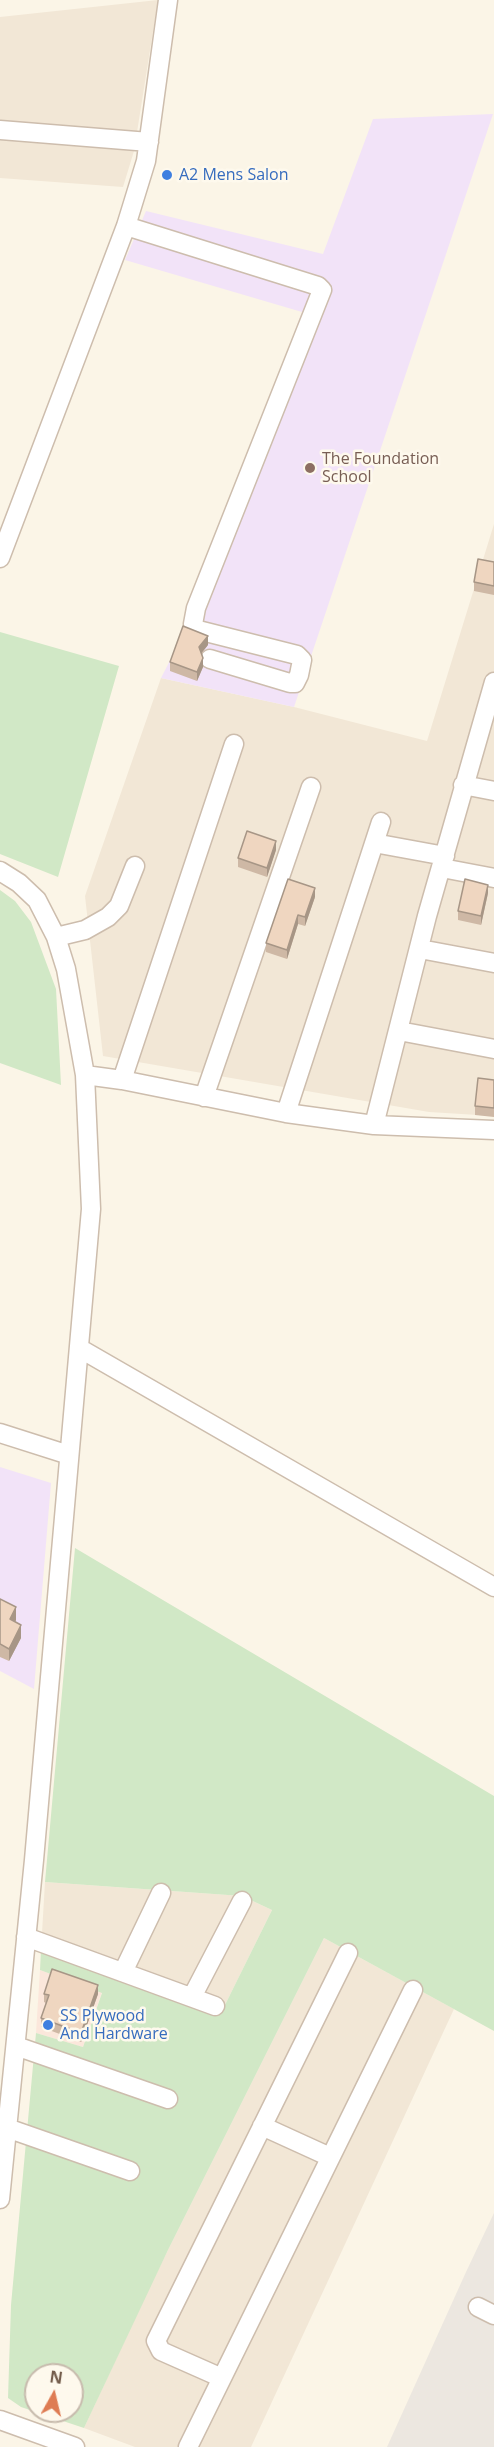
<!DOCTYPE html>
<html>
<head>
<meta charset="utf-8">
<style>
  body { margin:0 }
  #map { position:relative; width:494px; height:2447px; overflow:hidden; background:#fbf5e7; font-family:"Open Sans",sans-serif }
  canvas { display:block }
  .north { position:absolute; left:24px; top:2363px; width:60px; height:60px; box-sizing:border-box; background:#fef9ed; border:2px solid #c7bbad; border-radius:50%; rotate:8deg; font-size:16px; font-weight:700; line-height:24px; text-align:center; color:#745d4c }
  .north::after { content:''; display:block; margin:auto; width:21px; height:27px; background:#de7c53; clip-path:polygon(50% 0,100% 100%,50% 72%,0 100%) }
</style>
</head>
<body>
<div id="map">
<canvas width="494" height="2447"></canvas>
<div class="north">N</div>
</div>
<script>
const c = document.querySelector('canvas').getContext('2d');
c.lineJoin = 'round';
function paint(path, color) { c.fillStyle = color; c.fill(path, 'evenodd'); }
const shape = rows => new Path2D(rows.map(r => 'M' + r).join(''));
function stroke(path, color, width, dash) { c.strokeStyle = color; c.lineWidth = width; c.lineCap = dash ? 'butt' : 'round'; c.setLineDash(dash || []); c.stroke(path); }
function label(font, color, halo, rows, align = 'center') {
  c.font = font + ' "Open Sans",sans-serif'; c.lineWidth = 5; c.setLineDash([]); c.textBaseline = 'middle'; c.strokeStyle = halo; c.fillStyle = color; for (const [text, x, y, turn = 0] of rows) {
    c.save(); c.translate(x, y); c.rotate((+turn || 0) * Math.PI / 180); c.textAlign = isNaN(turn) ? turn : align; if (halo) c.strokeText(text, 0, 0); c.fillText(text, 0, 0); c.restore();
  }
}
const residential = shape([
  [158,0,134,151,123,187,0,178,0,17],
  [494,524,494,1116,429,1112,103,1056,85,896,161,678,294,707,427,741],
  [45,1882,242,1896,272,1910,220,2015,41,1950],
  [324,1938,454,2009,251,2447,135,2447,84,2428,150,2286]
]);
const commercial = shape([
  [40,1970,102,1992,83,2047,36,2033]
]);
const industrial = shape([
  [494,2213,494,2447,387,2447,466,2272]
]);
const education = shape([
  [493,114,294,707,161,678,183,635,302,312,125,260,146,211,323,254,373,119],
  [0,1467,51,1483,34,1689,0,1671]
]);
const green = shape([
  [0,632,119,666,58,877,0,854],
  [0,890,15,901,31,922,56,989,61,1085,0,1063],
  [75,1548,494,1796,494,2031,324,1938,168,2250,84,2428,21,2407,8,2398,11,2305,36,2033,83,2047,102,1993,40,1970,41,1950,220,2015,272,1910,242,1896,45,1882],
  [36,2375,72,2375,72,2411,36,2411]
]);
const minor = shape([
  [0,130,149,142],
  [126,226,318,286,322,290,196,608,193,624,198,630,297,655,302,660,299,675,295,683,290,683,210,659],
  [0,558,126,226,146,161,168,0],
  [463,785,494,791],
  [374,843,445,856],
  [442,868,494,878],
  [0,871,19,883,37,900,56,937,66,969,85,1075,91,1209,34,1860,0,2199],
  [56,937,85,930,108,917,119,906,135,866],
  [420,949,494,963],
  [399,1031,494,1049],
  [85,1075,122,1080,286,1113,374,1125,494,1130],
  [122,1080,234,744],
  [204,1097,311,787],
  [286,1113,381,822],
  [374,1125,427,916,494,682],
  [79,1348,494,1587],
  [0,1433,69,1455],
  [26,1937,215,2006],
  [123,1972,161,1893],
  [192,1997,242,1901],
  [16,2046,168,2099],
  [262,2126,330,2157],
  [7,2128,130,2171],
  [478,2307,494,2315],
  [222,2378,161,2351,156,2341,348,1953],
  [0,2420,75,2447],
  [188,2447,413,1990]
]);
const wall = shape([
  [494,562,494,595,474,591,474,582],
  [208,645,201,654,203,667,197,681,170,671,170,662],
  [276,850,267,877,238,867,238,858],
  [488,893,481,925,458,920,458,911],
  [315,897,305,926,298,924,287,959,266,952,266,943],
  [494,1080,494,1117,475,1115,475,1106],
  [0,1599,16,1620,15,1622,21,1638,9,1661,0,1657],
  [44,1994,98,1994,81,2042,41,2027,41,2018,46,2003,44,2002]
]);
const shadedWall = shape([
  [208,636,208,645,199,656,199,647],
  [203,658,203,667,197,681,197,672],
  [276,841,276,850,267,877,267,868],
  [488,885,488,893,481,925,481,916],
  [315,888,315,897,305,926,305,917],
  [298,915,298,924,287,959,287,950],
  [16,1607,16,1620,10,1632,10,1619],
  [21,1625,21,1638,9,1661,9,1649],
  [98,1985,98,1994,81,2042,81,2033]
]);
const building = shape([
  [478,559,494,562,494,586,474,582,478,559],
  [183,626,208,636,199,647,203,658,197,672,170,662,183,626],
  [247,831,276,841,267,868,238,858,247,831],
  [288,879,315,888,305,917,298,915,287,950,266,943,288,879],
  [465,879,488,885,481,916,458,911,465,879],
  [478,1078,494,1080,494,1108,475,1106,478,1078],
  [0,1599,16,1607,10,1619,21,1625,9,1649,0,1644,0,1599],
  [52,1969,98,1985,81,2033,41,2018,49,1995,44,1994,52,1969]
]);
const markers = [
  [167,175,6,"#3f7fe0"],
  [310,468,6,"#8d6e63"],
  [48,2025,6,"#3f7fe0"]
];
const shopNames = [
  ["A2 Mens Salon",179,175],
  ["SS Plywood",60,2016],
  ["And Hardware",60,2034]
];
const educationNames = [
  ["The Foundation",322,459],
  ["School",322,477]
];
paint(residential, '#f2e7d6');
paint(commercial, '#fbe7db');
paint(industrial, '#ece7e0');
paint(education, '#f2e3f8');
paint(green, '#d1e8c6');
stroke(minor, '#cdbdad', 21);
stroke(minor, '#fff', 18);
paint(wall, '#ceb8a5');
paint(shadedWall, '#a79686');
paint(building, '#efd6c0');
stroke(building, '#a79686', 1.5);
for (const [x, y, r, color] of markers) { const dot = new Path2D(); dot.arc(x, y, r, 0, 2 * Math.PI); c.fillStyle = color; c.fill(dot); stroke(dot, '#fef9ed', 2); }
label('16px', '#366cbe', '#fef9ed', shopNames, 'left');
label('16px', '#785e54', '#fef9ed', educationNames, 'left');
</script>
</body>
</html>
